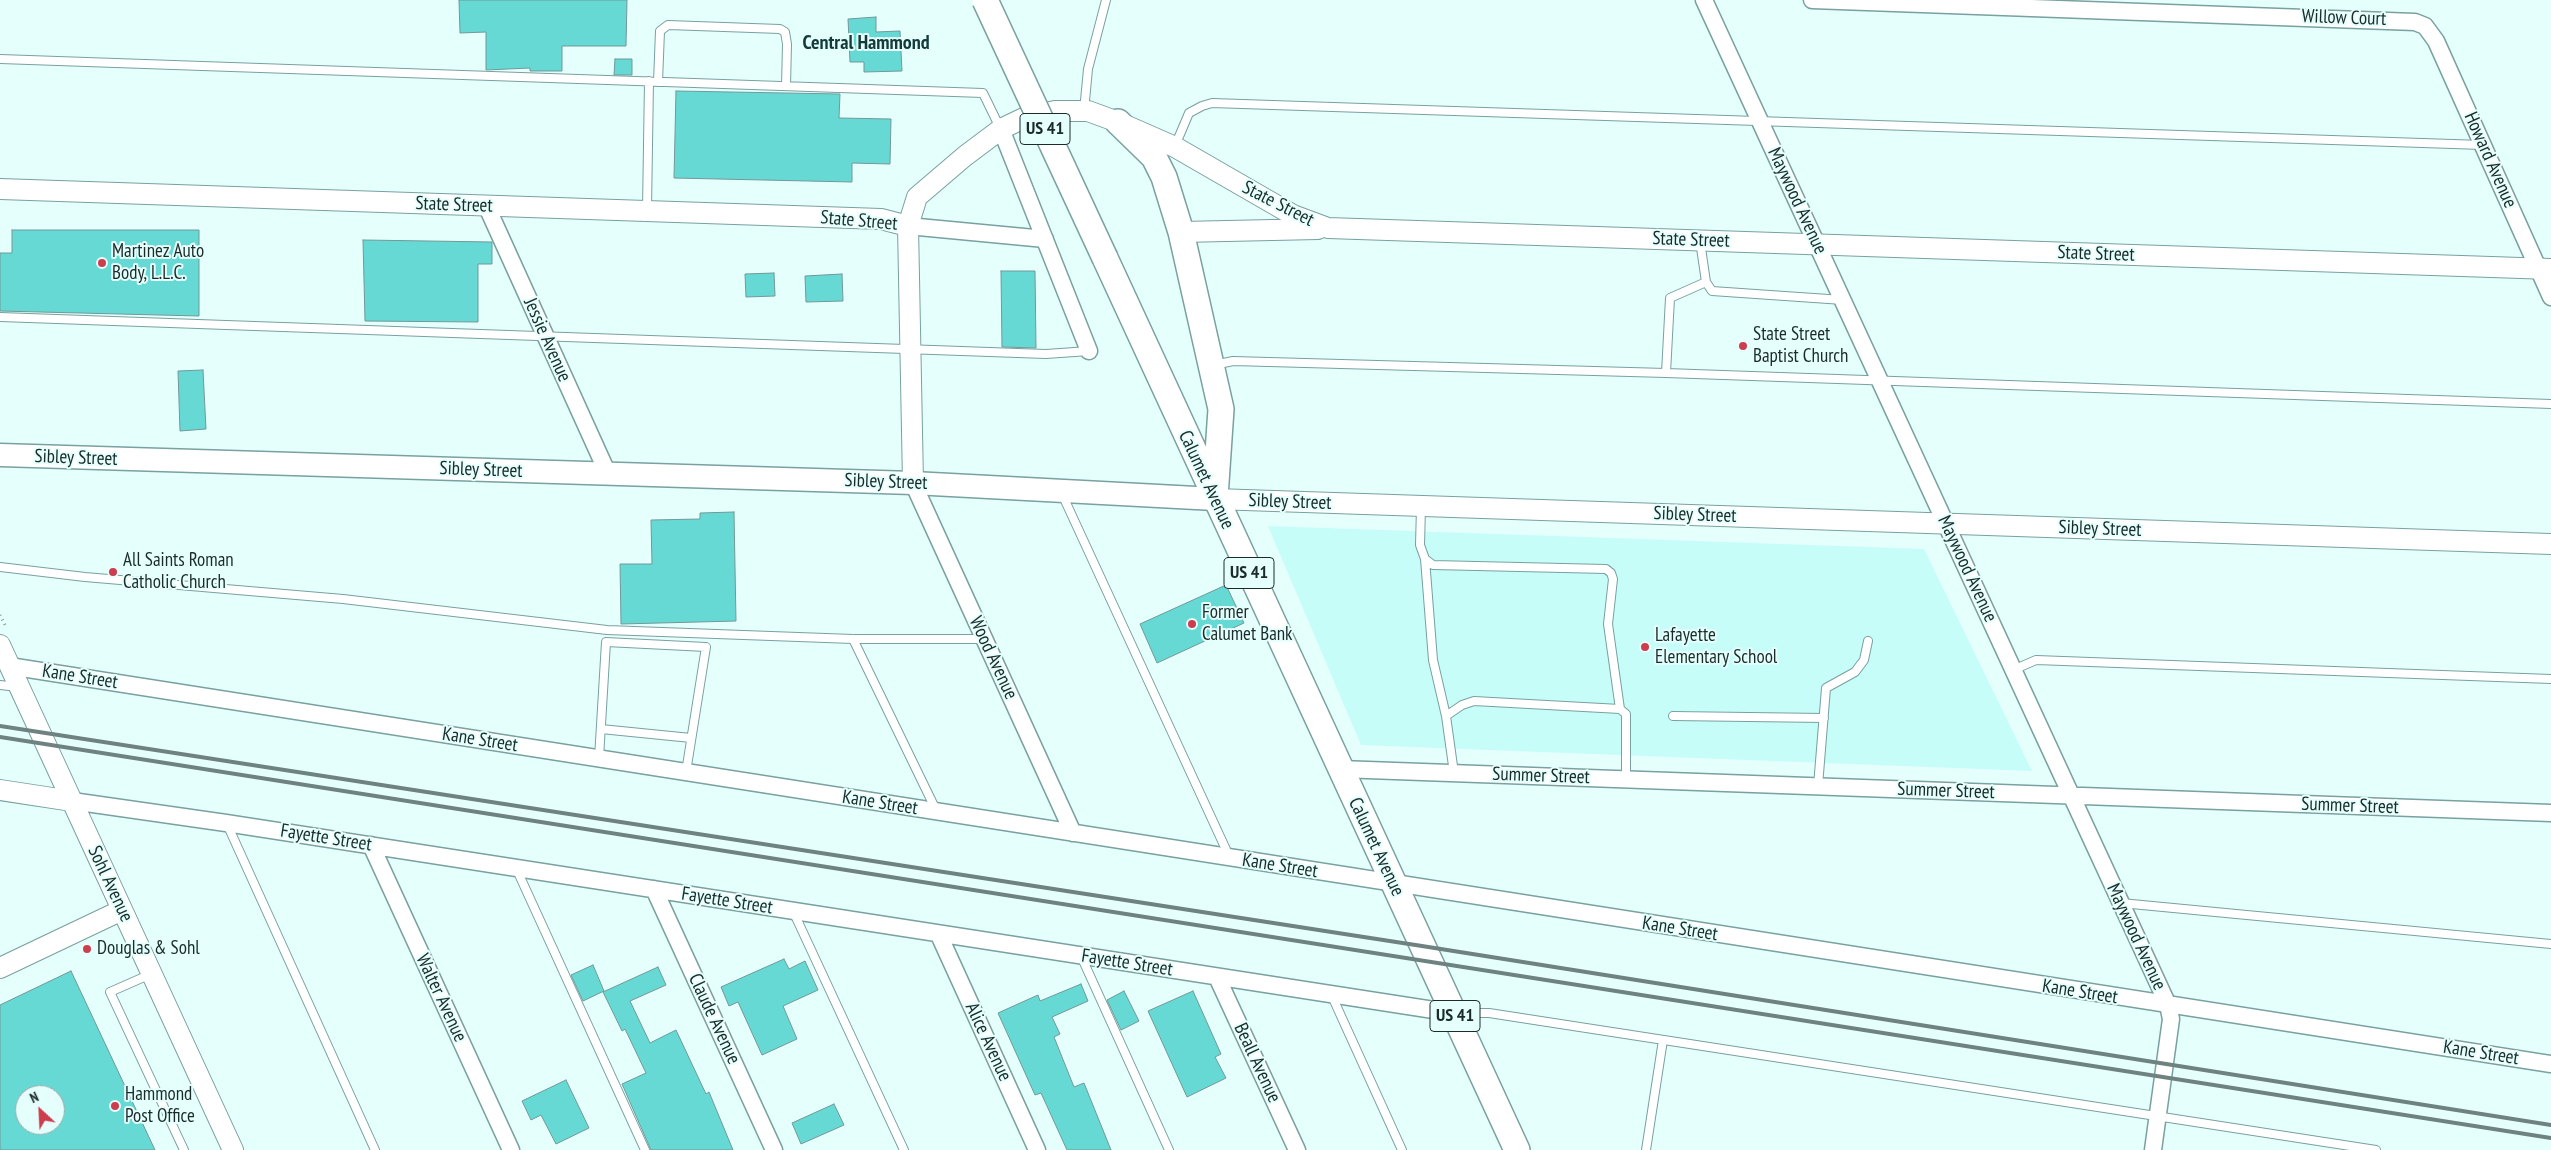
<!DOCTYPE html>
<html>
<head>
<meta charset="utf-8">
<style>
  body { margin:0 }
  #map { position:relative; width:2551px; height:1150px; overflow:hidden; background:#e5fffd; font-family:"PT Sans Narrow",sans-serif }
  canvas { display:block }
  .north { position:absolute; left:15px; top:1085px; width:50px; height:50px; box-sizing:border-box; background:#e5fffd; border:1px solid #94aaa9; border-radius:50%; rotate:335deg; font-size:14px; font-weight:700; line-height:20px; text-align:center; color:#1a2b2a }
  .north::after { content:''; display:block; margin:auto; width:18px; height:22px; background:#cd3d4e; clip-path:polygon(50% 0,100% 100%,50% 72%,0 100%) }
</style>
</head>
<body>
<div id="map">
<canvas width="2551" height="1150"></canvas>
<div class="north">N</div>
</div>
<script>
const c = document.querySelector('canvas').getContext('2d');
c.lineJoin = 'round';
function paint(path, color) { c.fillStyle = color; c.fill(path, 'evenodd'); }
const shape = rows => new Path2D(rows.map(r => 'M' + r).join(''));
function stroke(path, color, width, dash) { c.strokeStyle = color; c.lineWidth = width; c.lineCap = dash ? 'butt' : 'round'; c.setLineDash(dash || []); c.stroke(path); }
function label(font, color, halo, rows, align = 'center') {
  c.font = font + ' "PT Sans Narrow",sans-serif'; c.lineWidth = 4; c.setLineDash([]); c.textBaseline = 'middle'; c.strokeStyle = halo; c.fillStyle = color; for (const [text, x, y, turn = 0] of rows) {
    c.save(); c.translate(x, y); c.rotate((+turn || 0) * Math.PI / 180); c.textAlign = isNaN(turn) ? turn : align; if (halo) c.strokeText(text, 0, 0); c.fillText(text, 0, 0); c.restore();
  }
}
const built = shape([
  [1268,526,1924,549,2032,771,1361,745]
]);
const building = shape([
  [459,0,627,0,626,46,562,46,562,71,530,71,530,68,486,70,486,32,460,33,459,0],
  [876,17,876,32,900,31,902,71,864,72,864,62,850,62,848,19,876,17],
  [615,59,632,59,632,75,614,75,615,59],
  [676,91,840,94,839,118,891,119,890,164,852,163,852,182,674,178,676,91],
  [12,230,199,230,199,316,0,311,0,253,12,253,12,230],
  [363,240,492,242,492,264,478,264,478,322,365,321,363,240],
  [1001,271,1035,271,1036,348,1002,347,1001,271],
  [774,273,775,296,746,297,745,274,774,273],
  [842,274,843,301,806,302,805,276,842,274],
  [203,370,206,429,180,431,178,371,203,370],
  [734,512,736,621,621,624,620,564,652,564,651,520,700,519,700,513,734,512],
  [1226,585,1244,623,1157,663,1140,624,1226,585],
  [784,959,789,969,805,961,818,990,783,1006,797,1039,762,1055,738,1002,729,1006,721,987,784,959],
  [593,965,604,991,583,1001,571,975,593,965],
  [658,967,666,985,630,1001,650,1043,676,1030,706,1094,709,1092,733,1150,651,1150,622,1084,646,1073,625,1029,622,1031,603,992,658,967],
  [71,971,155,1150,0,1150,0,1005,71,971],
  [25,1095,55,1095,55,1125,25,1125,25,1095],
  [1081,984,1088,1001,1052,1017,1060,1034,1054,1037,1074,1087,1084,1083,1111,1150,1067,1150,1041,1093,1035,1095,998,1013,1038,995,1040,1001,1081,984],
  [1124,991,1139,1021,1121,1030,1107,1000,1124,991],
  [1193,991,1221,1054,1215,1057,1226,1078,1187,1097,1148,1011,1193,991],
  [566,1080,589,1128,556,1144,541,1115,531,1120,522,1101,566,1080],
  [834,1104,844,1125,801,1144,792,1123,834,1104]
]);
const path = shape([
  [0,615,6,627]
]);
const service = shape([
  [0,59,983,93,1000,128],
  [658,82,660,31,668,25,780,29,785,32,787,44,786,86],
  [1084,111,1088,69,1106,0],
  [1175,146,1189,113,1202,106,1212,103,2483,145],
  [647,209,649,81],
  [1700,241,1706,282,1712,291,1843,300],
  [0,317,1046,354,1089,351],
  [1214,365,1233,361,1666,373,2551,404],
  [1666,373,1670,298,1706,282],
  [1062,494,1229,856],
  [1421,507,1420,545,1425,559,1433,565,1606,569,1611,573,1613,579,1608,624,1620,709,1626,714,1626,779],
  [1425,559,1433,660,1446,716],
  [0,567,85,577,343,599,607,630,853,639,985,639],
  [853,639,936,810],
  [2013,670,2036,660,2551,679],
  [0,685,18,687],
  [1673,716,1824,718],
  [601,729,691,738],
  [599,758,606,642,706,647,686,772],
  [1454,773,1446,716,1462,705,1474,701,1620,709],
  [1818,786,1826,688,1855,672,1864,660,1868,641],
  [227,824,375,1150],
  [516,868,645,1150],
  [2121,903,2551,944],
  [793,911,904,1150],
  [1081,956,1169,1150],
  [151,974,110,992,184,1150],
  [1331,994,1402,1150],
  [1458,1013,1489,1013,2376,1150],
  [1646,1150,1663,1040]
]);
const minor = shape([
  [1704,0,2168,1005,2171,1019,2153,1150],
  [1812,0,2415,22,2425,26,2436,41,2551,297],
  [1001,129,1089,351],
  [487,207,608,474],
  [908,226,1045,239],
  [913,483,1073,833],
  [9,666,2551,1064],
  [1340,769,2551,813],
  [72,801,226,823,1453,1013],
  [371,845,511,1150],
  [654,889,774,1150],
  [939,935,1037,1150],
  [1217,977,1297,1150]
]);
const tertiary = shape([
  [0,189,881,219,908,226],
  [1181,232,1318,229],
  [913,483,908,226,917,197,965,156,1001,129,1024,118,1055,111,1088,111,1118,122,1175,147,1293,215,1328,228,2551,269],
  [1215,499,2551,544],
  [0,645,233,1150],
  [0,790,72,801],
  [0,968,122,910]
]);
const secondary = shape([
  [0,455,913,483,1215,499]
]);
const primary = shape([
  [1118,122,1154,157,1164,177,1181,232,1221,409,1215,497],
  [1105,258,1517,1150]
]);
const rail = shape([
  [0,726,1422,946,2551,1125],
  [0,737,2551,1138]
]);
const primaryBridge = shape([
  [985,0,1105,258]
]);
const markers = [
  [102,263,5,"#cd3d4e"],
  [1743,346,5,"#cd3d4e"],
  [113,572,5,"#cd3d4e"],
  [1192,624,5,"#cd3d4e"],
  [1645,647,5,"#cd3d4e"],
  [87,949,5,"#cd3d4e"],
  [115,1106,5,"#cd3d4e"]
];
const shields = [
  [1045,129,50],
  [1249,573,50],
  [1455,1016,50]
];
const shieldNames = [
  ["US 41",1045,129],
  ["US 41",1249,573],
  ["US 41",1455,1016]
];
const streetNames = [
  ["Willow Court",2344,18,2],
  ["Howard Avenue",2490,160,66],
  ["Maywood Avenue",1797,201,65],
  ["State Street",1278,204,27],
  ["State Street",454,205,2],
  ["State Street",859,221,5],
  ["State Street",1691,240,2],
  ["State Street",2096,254,2],
  ["Jessie Avenue",547,340,66],
  ["Sibley Street",76,458,2],
  ["Sibley Street",481,470,2],
  ["Calumet Avenue",1206,480,65],
  ["Sibley Street",886,482,2],
  ["Sibley Street",1290,502,2],
  ["Sibley Street",1695,515,2],
  ["Sibley Street",2100,529,2],
  ["Maywood Avenue",1967,569,65],
  ["Wood Avenue",993,658,65],
  ["Kane Street",80,677,9],
  ["Kane Street",480,740,9],
  ["Summer Street",1541,776,2],
  ["Summer Street",1946,791,2],
  ["Kane Street",880,803,9],
  ["Summer Street",2350,806,2],
  ["Fayette Street",326,838,9],
  ["Calumet Avenue",1376,847,65],
  ["Kane Street",1280,866,9],
  ["Sohl Avenue",110,884,65],
  ["Fayette Street",727,901,9],
  ["Kane Street",1680,929,9],
  ["Maywood Avenue",2136,937,65],
  ["Fayette Street",1127,963,9],
  ["Kane Street",2080,992,9],
  ["Walter Avenue",441,998,65],
  ["Claude Avenue",714,1019,65],
  ["Alice Avenue",988,1042,65],
  ["Kane Street",2481,1053,9],
  ["Beall Avenue",1257,1063,65]
];
const poiNames = [
  ["Martinez Auto",112,252],
  ["Body, L.L.C.",112,274],
  ["State Street",1753,335],
  ["Baptist Church",1753,357],
  ["All Saints Roman",123,561],
  ["Catholic Church",123,583],
  ["Former",1202,613],
  ["Calumet Bank",1202,635],
  ["Lafayette",1655,636],
  ["Elementary School",1655,658],
  ["Douglas & Sohl",97,949],
  ["Hammond",125,1095],
  ["Post Office",125,1117]
];
const neighbourhoodNames = [
  ["Central Hammond",866,43]
];
paint(built, '#c6fdf9');
paint(building, '#67d9d4');
stroke(building, '#709997', 1);
stroke(service, '#78a19f', 10);
stroke(minor, '#78a19f', 19);
stroke(tertiary, '#78a19f', 22);
stroke(secondary, '#78a19f', 25);
stroke(primary, '#78a19f', 28);
stroke(path, '#869c9a', 3, [1, 4]);
stroke(service, '#fff', 8);
stroke(minor, '#fff', 16);
stroke(tertiary, '#fff', 20);
stroke(secondary, '#fff', 22);
stroke(primary, '#fff', 25);
stroke(rail, '#6d8281', 4);
stroke(primaryBridge, '#78a19f', 28, []);
stroke(primaryBridge, '#fff', 25);
for (const [x, y, r, color] of markers) { const dot = new Path2D(); dot.arc(x, y, r, 0, 2 * Math.PI); c.fillStyle = color; c.fill(dot); stroke(dot, '#e5fffd', 2); }
for (const [x, y, w] of shields) { const box = new Path2D(); box.roundRect(x - w / 2, y - 15.5, w, 31, 4); c.fillStyle = '#e5fffd'; c.fill(box); stroke(box, '#1a2b2a', 1); }
label('bold 18px', '#1a2b2a', null, shieldNames);
label('19px', '#1a2b2a', '#e5fffd', streetNames);
label('19px', '#1a2b2a', '#e5fffd', poiNames, 'left');
label('bold 20px', '#123b39', '#e5fffd', neighbourhoodNames);
</script>
</body>
</html>
